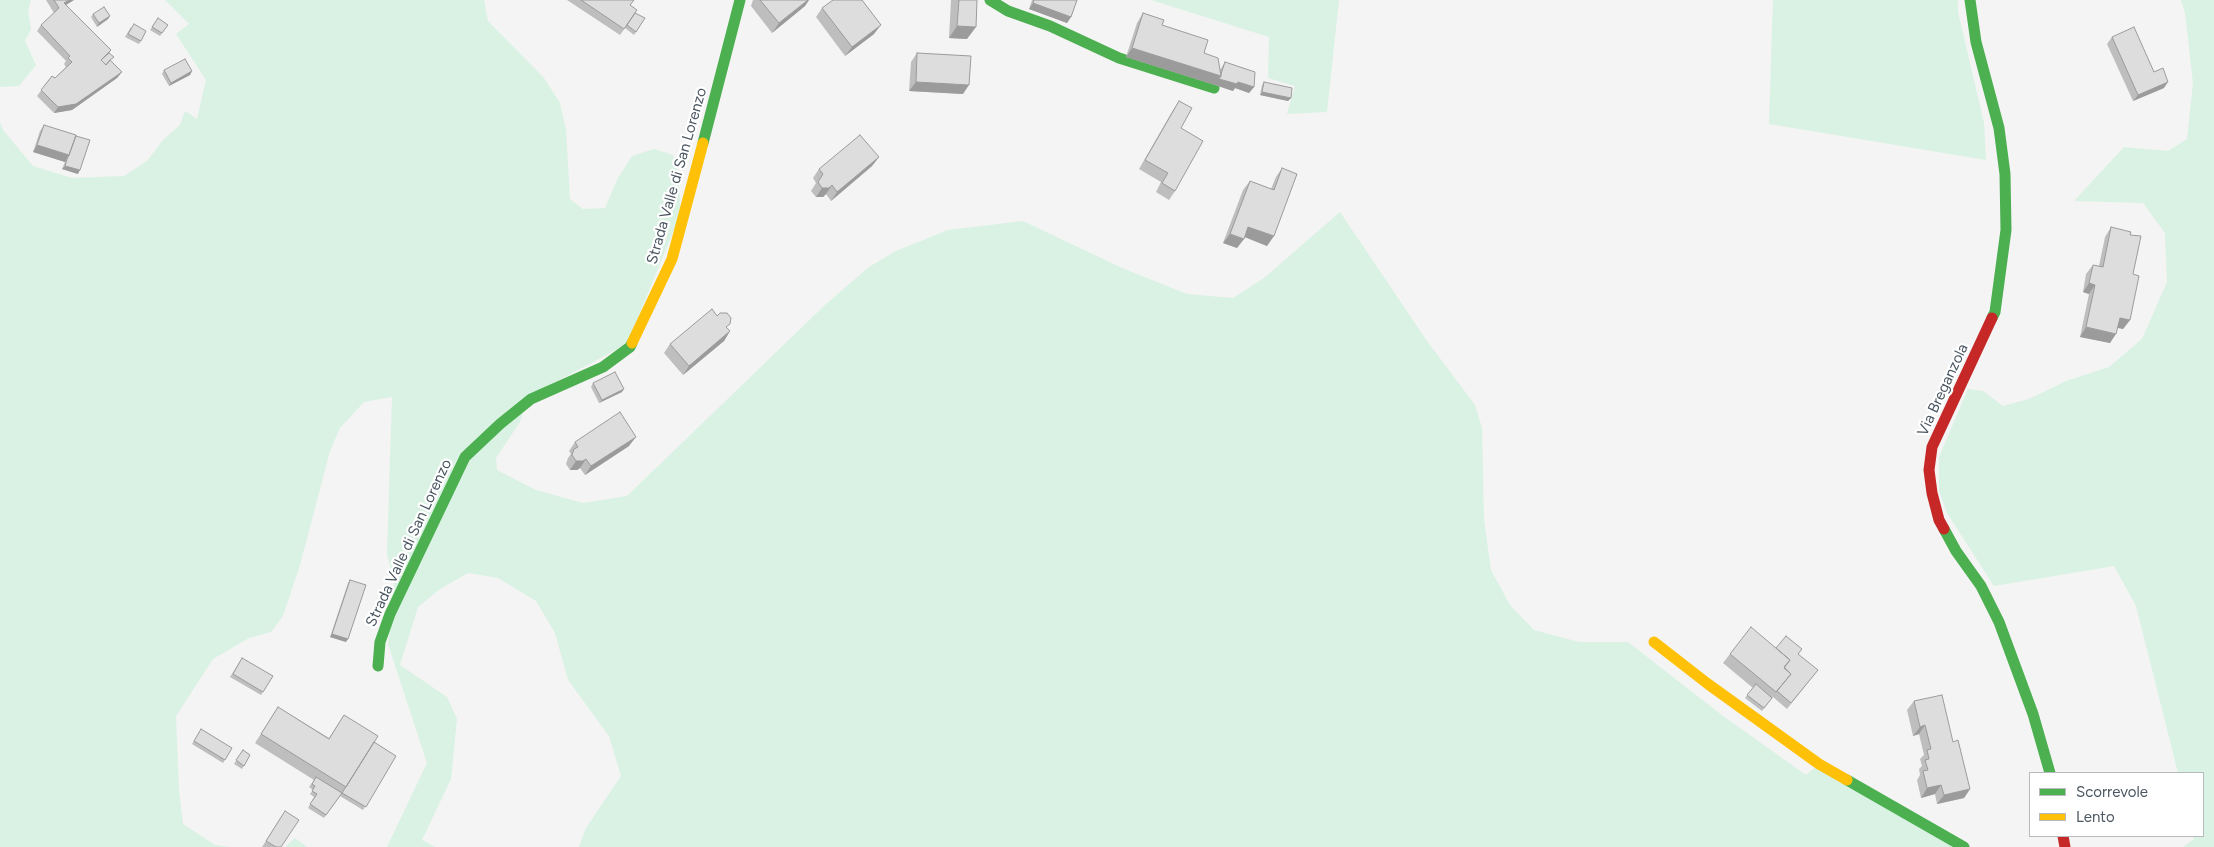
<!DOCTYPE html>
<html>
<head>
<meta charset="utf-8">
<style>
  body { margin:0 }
  #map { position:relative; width:2214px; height:847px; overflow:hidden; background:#f4f4f4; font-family:Figtree,sans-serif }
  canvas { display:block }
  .legend { position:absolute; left:2029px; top:772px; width:175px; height:65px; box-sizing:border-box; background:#fff; border:1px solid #b7bbc0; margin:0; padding:6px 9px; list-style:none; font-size:15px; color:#4a5661 }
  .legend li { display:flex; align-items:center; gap:10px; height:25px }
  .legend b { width:25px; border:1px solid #b7bbc0 }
</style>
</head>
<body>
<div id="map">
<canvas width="2214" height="847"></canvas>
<ul class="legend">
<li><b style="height:6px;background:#4caf50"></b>Scorrevole</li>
<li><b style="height:6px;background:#ffc107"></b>Lento</li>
</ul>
</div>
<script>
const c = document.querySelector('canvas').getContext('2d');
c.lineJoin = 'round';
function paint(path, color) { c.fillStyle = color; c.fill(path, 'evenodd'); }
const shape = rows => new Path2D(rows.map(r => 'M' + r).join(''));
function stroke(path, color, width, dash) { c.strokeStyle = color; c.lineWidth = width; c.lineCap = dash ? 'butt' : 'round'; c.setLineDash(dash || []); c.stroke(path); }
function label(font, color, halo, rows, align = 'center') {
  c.font = font + ' Figtree,sans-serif'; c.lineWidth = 4.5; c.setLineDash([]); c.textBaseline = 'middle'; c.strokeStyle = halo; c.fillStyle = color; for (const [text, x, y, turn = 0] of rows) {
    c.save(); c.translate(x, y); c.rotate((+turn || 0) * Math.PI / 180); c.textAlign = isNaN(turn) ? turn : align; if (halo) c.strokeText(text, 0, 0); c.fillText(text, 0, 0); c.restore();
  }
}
const green = shape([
  [0,0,31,0,28,10,31,29,25,41,36,65,19,86,0,87],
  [165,0,484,0,488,21,544,78,560,103,566,130,570,199,583,209,605,208,618,178,632,156,654,149,673,155,678,170,681,213,627,344,529,396,520,422,496,458,497,470,536,490,583,503,627,496,825,305,869,267,896,251,948,230,1023,221,1122,268,1187,294,1233,298,1264,278,1340,212,1427,341,1475,405,1482,428,1484,520,1491,570,1510,605,1534,630,1579,642,1628,642,1723,716,1806,775,1819,764,1964,847,579,847,586,828,621,776,609,736,568,680,555,633,536,601,498,578,468,573,440,589,418,607,400,665,447,697,457,719,451,779,422,840,435,847,387,847,427,763,388,644,394,582,387,554,392,397,364,402,340,428,330,451,300,565,283,616,271,632,249,638,213,659,176,716,179,791,183,824,215,845,231,847,0,847,0,122,3,130,33,166,72,178,124,176,147,161,163,140,180,125,185,111,197,119,206,80,176,34,189,24],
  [1151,0,1339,0,1327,112,1287,114,1295,86,1268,78,1269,37],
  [1773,0,1958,0,1958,12,1984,123,1986,160,1769,124],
  [2181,0,2214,0,2214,847,2183,847,2194,839,2193,836,2203,836,2203,773,2178,773,2136,606,2114,566,1994,586,1947,513,1939,491,1939,457,1968,389,1983,391,2003,406,2029,399,2066,381,2109,367,2142,339,2167,282,2165,233,2143,203,2074,201,2124,147,2168,151,2187,139,2193,83,2185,13],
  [295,838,307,847,285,847]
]);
const fast = shape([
  [990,0,1008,11,1050,26,1119,58,1214,88],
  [1970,0,1976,42,1999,128,2005,174,2006,230,1995,312,1992,318],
  [703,143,740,0],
  [1944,529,1956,551,1981,586,1999,622,2033,714,2050,773],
  [378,666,380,642,390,614,465,457,500,424,531,399,603,367,630,347,632,343],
  [1847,780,1964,847]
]);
const slow = shape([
  [632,343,672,259,703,143],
  [1654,642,1708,684,1819,764,1847,780]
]);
const jam = shape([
  [1944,529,1939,520,1932,493,1929,470,1932,447,1992,318],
  [2063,836,2065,847]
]);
const wall = shape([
  [46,0,74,0,66,5,111,50,109,53,111,61,122,72,117,78,72,110,54,113,37,96,52,76,55,78,66,67,64,64,66,61,37,31,41,25,54,13],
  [567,0,634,0,630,5,635,13,645,18,634,35,625,28,620,35],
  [753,0,809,0,805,6,772,33,751,6],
  [951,0,977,0,967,39,949,38],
  [1032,0,1077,0,1071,17,1067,23,1029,9],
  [822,8,874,34,845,56,816,17],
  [1143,13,1162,25,1204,53,1220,70,1225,62,1254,87,1249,93,1235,88,1233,91,1215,85,1126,57,1137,23],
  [93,14,110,16,108,19,97,27,91,17],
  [158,18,168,25,160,36,150,30],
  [131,27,141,41,139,44,125,37],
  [2112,37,2154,72,2164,88,2133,101,2107,44],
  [917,53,963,94,909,91,911,62],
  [164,70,192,71,190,75,169,86,162,74],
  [1264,82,1291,98,1288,101,1260,95,1262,85],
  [1179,101,1181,128,1175,191,1169,200,1156,192,1161,182,1139,169,1173,110],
  [44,125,78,174,62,169,65,162,33,152,40,131],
  [879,157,872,166,831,201,826,194,823,197,816,197,811,191,816,183,813,178,819,169],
  [1282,168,1267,246,1245,237,1237,248,1223,243,1243,190,1250,181,1271,189,1276,177],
  [2111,227,2130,235,2133,274,2130,320,2123,329,2118,327,2110,343,2080,337,2089,294,2083,292,2086,274,2093,265,2099,266,2105,237],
  [727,328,730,331,724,341,683,375,664,353,670,344],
  [593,383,622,392,599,403,591,387],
  [575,442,629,446,585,475,580,468,577,470,570,470,566,464,568,458,571,454,569,451],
  [350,580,346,642,330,637,348,583],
  [1802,649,1798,655,1818,670,1787,709,1773,697,1762,711,1745,698,1753,688,1723,663,1730,654],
  [242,658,273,676,261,695,230,677],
  [1914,701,1953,742,1970,789,1964,798,1937,804,1935,794,1921,798,1917,780,1920,775,1919,769,1922,766,1920,759,1924,755,1919,734,1913,736,1907,710],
  [278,707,329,738,344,715,374,742,396,756,363,810,340,796,324,818,308,808,314,797,310,794,313,790,309,787,314,780,255,743],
  [201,729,232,748,223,763,192,744],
  [243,750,250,755,242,769,234,764],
  [281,817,281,847,262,847]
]);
const shadedWall = shape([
  [69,0,74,0,59,9,64,3],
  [808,0,809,0,805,6,772,33,779,23],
  [1033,3,1071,17,1067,23,1029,9],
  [110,16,108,19,97,27,99,23],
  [881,25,874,34,845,56,852,47],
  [957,26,976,27,967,39,949,38],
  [1132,48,1221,76,1215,85,1126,57],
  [192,71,190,75,169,86,171,83],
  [122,72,117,78,72,110,54,113,58,107],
  [1219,79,1238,82,1254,87,1249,93,1235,88,1233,91,1215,85],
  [916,82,969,85,963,94,909,91],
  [2168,82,2164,88,2133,101,2138,95],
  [1262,92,1291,98,1288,101,1260,95],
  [37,145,69,155,65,162,33,152],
  [879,157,872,166,831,201,837,192],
  [65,166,80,170,78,174,62,169],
  [832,185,826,194,823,197,816,197,822,188],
  [1248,227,1274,236,1267,246,1242,236],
  [1230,234,1244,239,1237,248,1223,243],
  [2089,283,2095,285,2089,294,2083,292],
  [2120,318,2130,320,2123,329,2113,327],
  [2086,327,2116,334,2110,343,2080,337],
  [730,331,724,341,683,375,689,366],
  [624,389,622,392,599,403,602,400],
  [636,437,629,446,585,475,591,466],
  [586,459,580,468,577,470,570,470,576,461],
  [332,634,348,639,346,642,330,637],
  [1925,725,1919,734,1913,736,1920,727],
  [1941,785,1935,794,1921,798,1927,788],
  [1970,789,1964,798,1937,804,1944,795]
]);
const building = shape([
  [54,0,69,0,64,3,111,50,101,60,106,65,110,60,122,72,76,104,58,107,41,90,52,76,55,78,72,62,68,58,70,56,41,25,59,8,54,0],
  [581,0,634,0,630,5,637,10,624,29,581,0],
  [760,0,808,0,779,23,760,0],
  [833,0,862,0,881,25,852,47,822,8,833,0],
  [959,0,977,0,976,27,957,26,959,0],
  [1034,0,1077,0,1071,17,1033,3,1034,0],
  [104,7,110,16,99,23,93,14,104,7],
  [635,13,645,18,636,32,627,25,635,13],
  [1143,13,1164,20,1162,25,1208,40,1204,53,1218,58,1221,76,1132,48,1143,13],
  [158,18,168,25,162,33,152,27,158,18],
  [134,24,146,31,141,41,128,34,134,24],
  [2134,27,2154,72,2163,68,2168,82,2138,95,2112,37,2134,27],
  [109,53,114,57,110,60,106,65,101,60,109,53],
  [917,53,971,56,969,85,916,82,917,53],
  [185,59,192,71,171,83,164,70,185,59],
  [1225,62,1255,72,1254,87,1238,82,1237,84,1219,79,1221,76,1221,74,1225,62],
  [1264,82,1292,88,1291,98,1262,92,1264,82],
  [1179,101,1192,108,1181,128,1203,141,1175,191,1162,183,1168,173,1145,160,1179,101],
  [44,125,76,135,69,155,37,145,44,125],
  [860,135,879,157,837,192,832,185,829,188,822,188,818,182,823,174,819,169,860,135],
  [76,136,90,140,80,170,65,166,67,159,69,155,76,136],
  [1282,168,1297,174,1274,236,1248,227,1244,239,1230,234,1250,181,1274,190,1282,168],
  [2111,227,2131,232,2130,235,2141,236,2133,274,2139,276,2130,320,2120,318,2116,334,2086,327,2095,285,2089,283,2093,265,2103,267,2111,227],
  [712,309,717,316,720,313,727,313,731,318,730,324,726,327,730,331,689,366,670,344,712,309],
  [615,372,624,389,602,400,593,383,615,372],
  [620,412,636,437,591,466,586,459,583,461,576,461,572,455,574,449,578,447,575,442,620,412],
  [350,580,366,585,348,639,332,634,350,580],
  [1751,627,1790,660,1784,667,1791,674,1776,692,1730,654,1751,627],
  [1786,636,1802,649,1798,654,1818,670,1791,703,1777,691,1791,674,1784,668,1790,660,1776,648,1786,636],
  [242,658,273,676,263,692,233,674,242,658],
  [1756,684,1772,698,1764,708,1747,695,1756,684],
  [1942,695,1953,742,1958,740,1970,789,1944,795,1941,785,1927,788,1923,771,1928,770,1925,760,1929,759,1927,750,1931,749,1925,725,1920,727,1914,701,1942,695],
  [278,707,329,739,344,715,378,736,346,787,261,734,278,707],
  [201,729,232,748,225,760,194,741,201,729],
  [374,742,396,756,366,807,342,793,374,742],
  [243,750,250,755,244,766,236,760,243,750],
  [316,777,342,793,326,815,310,804,317,794,312,791,315,786,312,784,316,777],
  [285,811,299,820,281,847,276,847,266,841,285,811]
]);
const streetNames = [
  ["Strada Valle di San Lorenzo",677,176,-74],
  ["Via Breganzola",1943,390,-65],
  ["Strada Valle di San Lorenzo",409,543,-65]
];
paint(green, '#d9f2e3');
stroke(fast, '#4caf50', 11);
stroke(slow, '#ffc107', 11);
stroke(jam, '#c62828', 11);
paint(wall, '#bebebf');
paint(shadedWall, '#9b9b9b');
paint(building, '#ddddde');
stroke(building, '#9b9b9b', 1);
label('15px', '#4a5661', '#fff', streetNames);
</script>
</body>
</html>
